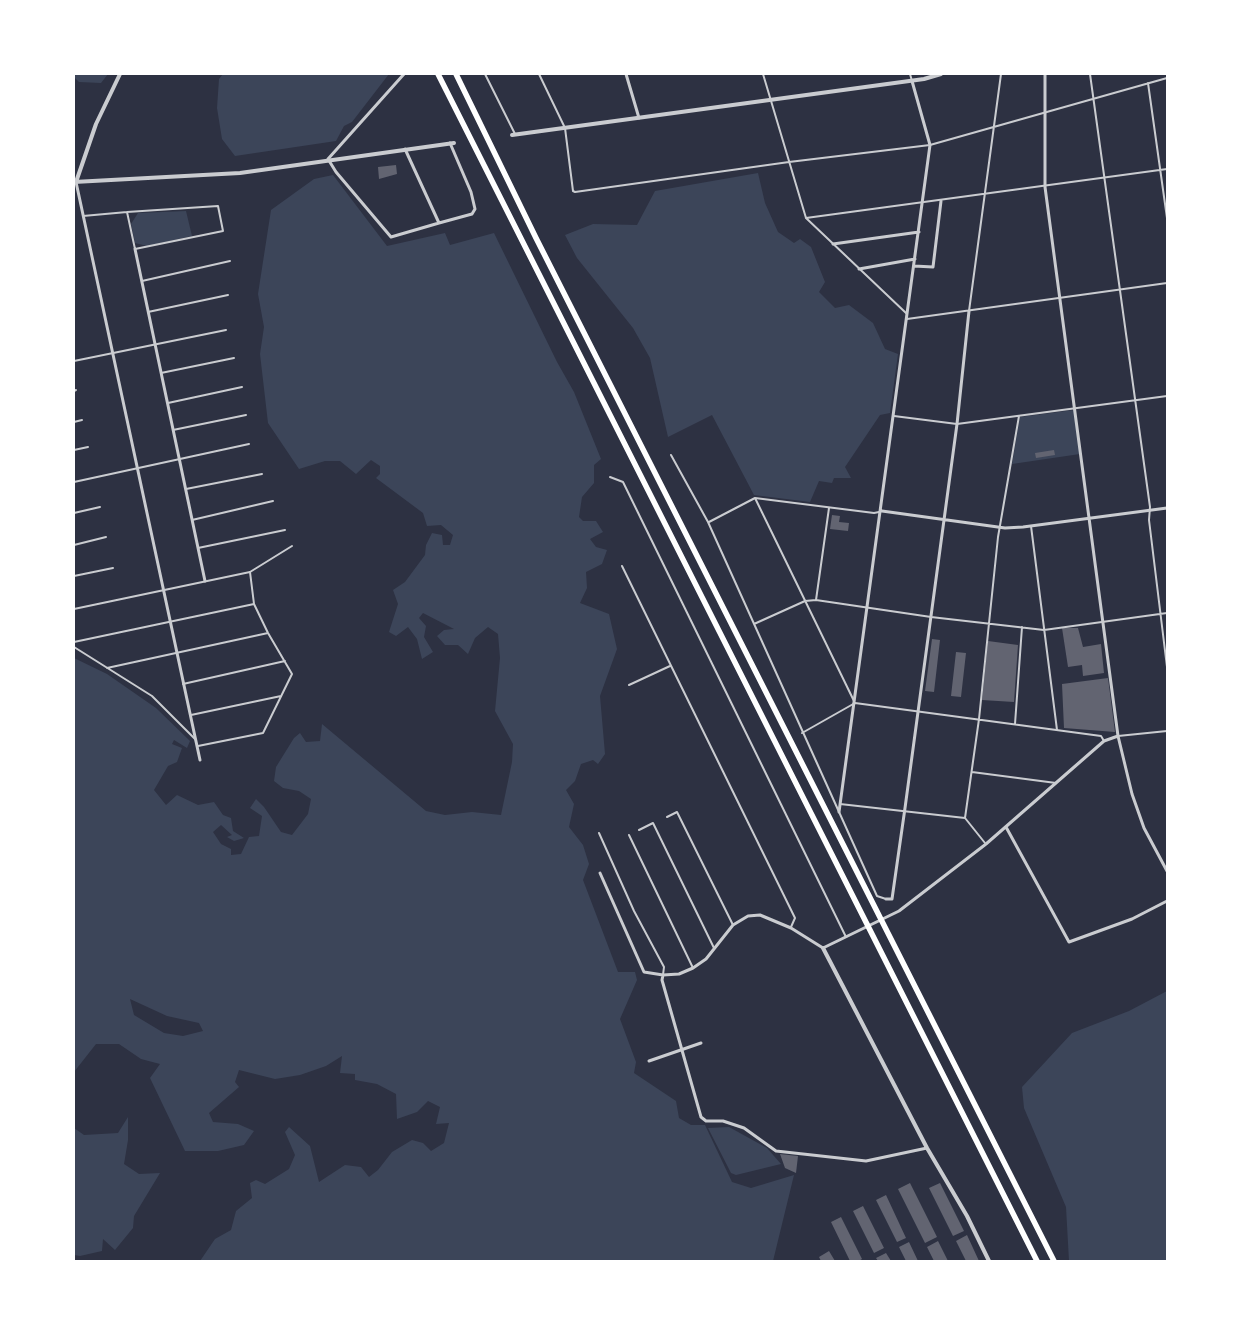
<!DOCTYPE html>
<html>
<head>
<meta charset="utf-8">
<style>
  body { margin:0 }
  #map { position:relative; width:1241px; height:1335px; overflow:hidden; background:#2d3142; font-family:Commissioner,sans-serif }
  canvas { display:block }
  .frame { position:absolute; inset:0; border:75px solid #fff; pointer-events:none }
</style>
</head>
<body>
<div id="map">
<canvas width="1241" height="1335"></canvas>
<div class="frame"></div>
</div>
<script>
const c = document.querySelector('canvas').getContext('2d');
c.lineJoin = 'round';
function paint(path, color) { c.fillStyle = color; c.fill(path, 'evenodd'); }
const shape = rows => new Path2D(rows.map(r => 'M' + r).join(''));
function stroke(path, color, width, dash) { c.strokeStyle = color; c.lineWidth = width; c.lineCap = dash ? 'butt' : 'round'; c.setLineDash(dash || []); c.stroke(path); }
const green = shape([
  [74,74,108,74,101,83,79,82,74,77],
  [223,74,389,74,352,122,344,126,336,141,235,156,222,139,217,108,219,79],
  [758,173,765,203,778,232,794,243,800,239,811,247,825,282,819,292,835,308,849,305,873,323,885,349,898,354,890,413,880,415,845,467,851,478,834,478,832,483,819,481,810,502,754,495,712,415,668,437,650,358,633,328,577,258,565,235,593,224,637,225,655,191],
  [333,175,387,246,445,233,450,245,494,233,557,362,574,392,601,459,594,465,594,483,582,497,579,517,583,521,596,521,603,532,590,539,596,547,607,550,602,564,586,572,587,588,580,603,609,614,617,649,600,696,605,754,598,764,593,760,581,764,575,781,566,790,574,804,569,827,583,845,589,864,583,880,618,972,635,972,637,980,620,1019,636,1062,634,1073,676,1101,679,1118,691,1125,705,1125,732,1182,751,1188,794,1175,773,1261,200,1261,215,1239,231,1230,236,1211,252,1198,250,1183,256,1180,265,1184,289,1169,295,1155,285,1132,289,1127,310,1146,319,1182,345,1165,361,1167,369,1177,378,1170,392,1152,412,1140,423,1143,431,1151,444,1143,449,1123,436,1124,440,1107,428,1101,417,1112,397,1119,396,1094,377,1084,355,1080,355,1074,340,1073,342,1056,326,1066,300,1075,275,1079,239,1070,235,1082,239,1087,209,1113,213,1122,238,1124,254,1131,244,1145,218,1151,185,1151,150,1078,160,1064,141,1059,119,1044,96,1044,74,1072,74,658,107,674,156,708,190,741,187,748,174,740,172,744,182,748,177,762,168,766,154,790,166,805,177,795,198,805,214,802,223,815,231,818,233,831,244,838,234,841,227,837,232,835,221,825,213,832,221,844,231,849,231,855,241,854,249,837,259,836,262,816,250,808,256,799,264,807,281,832,292,835,308,814,311,799,299,791,283,788,274,781,276,767,294,738,300,733,306,742,320,741,322,724,426,811,445,815,472,812,501,815,512,762,513,744,495,711,500,658,498,634,488,627,475,638,468,654,458,645,445,645,437,636,444,630,454,629,423,613,419,618,426,626,424,637,433,652,422,659,417,639,408,627,396,636,389,632,398,604,393,590,405,582,425,555,426,545,432,533,442,535,443,545,450,545,453,535,441,525,427,526,423,513,376,478,380,474,380,466,371,460,356,474,340,461,325,461,299,469,268,423,260,354,264,327,258,294,271,210,314,179],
  [130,999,167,1016,199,1023,203,1031,183,1036,164,1033,134,1015],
  [186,211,192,236,147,246,135,243,131,224,138,213],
  [1074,410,1080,454,1012,464,1020,417],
  [1167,991,1167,1261,1069,1261,1066,1207,1024,1108,1022,1087,1072,1033,1129,1011],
  [128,1117,128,1140,124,1164,139,1174,160,1173,134,1216,133,1228,115,1250,103,1239,102,1251,80,1256,74,1255,74,1128,84,1135,118,1133],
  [729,1127,767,1148,781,1164,736,1175,731,1173,708,1128]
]);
const building = shape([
  [396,165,397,174,379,179,378,167],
  [1054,450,1055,455,1036,458,1035,453],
  [832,515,840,516,839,522,849,523,848,531,830,529],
  [1062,628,1078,628,1083,647,1101,644,1104,673,1083,676,1082,665,1068,667],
  [932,639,940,640,934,692,925,691],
  [988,641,1018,645,1014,702,982,700],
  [956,652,966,653,961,697,951,696],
  [1108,678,1115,732,1064,728,1062,684],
  [780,1154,798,1156,796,1173,785,1168],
  [910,1183,937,1237,925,1243,898,1189],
  [940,1183,964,1231,953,1236,929,1188],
  [886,1195,906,1238,897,1242,876,1200],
  [863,1206,884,1248,874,1253,853,1211],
  [841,1217,862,1259,859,1261,850,1261,831,1222],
  [967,1235,979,1261,966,1261,956,1241],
  [938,1241,948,1261,934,1261,927,1247],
  [909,1242,918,1261,906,1261,899,1247],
  [829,1251,835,1261,821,1261,819,1257],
  [886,1253,891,1261,878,1261,876,1258]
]);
const service = shape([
  [485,74,515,134],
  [539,74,565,128,573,191,575,192,789,162,930,145,1167,78],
  [763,74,806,218,906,313],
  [910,74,912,81],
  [1090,74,1150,507,1149,520,1167,667],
  [1148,83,1167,218],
  [83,216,127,212,218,206,223,231,135,249,127,212],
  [806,218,1167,169],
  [142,281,230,261],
  [969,311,1001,74],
  [148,312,228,295],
  [907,319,1167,283],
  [74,361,226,330],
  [161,373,234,358],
  [74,391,76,390],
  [168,403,242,387],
  [894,416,957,424,1167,396],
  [74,422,82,420],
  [173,430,246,415],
  [74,450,88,447],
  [671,455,708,522,877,896,886,899],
  [610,477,623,482,846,937],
  [74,482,249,444],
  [186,489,262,474],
  [755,498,854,701],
  [74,513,100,507],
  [192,520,273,501],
  [709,522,755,498,874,513,879,512],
  [1031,526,1057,730],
  [74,545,106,537],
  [198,548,285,530],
  [622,566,795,918,791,927],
  [74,576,113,568],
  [816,600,829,508],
  [74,609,250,572,292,546],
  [754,624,805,601,816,600,931,617,1044,630,1167,613],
  [74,642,254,604],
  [74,647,152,696,196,740],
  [107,668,268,633],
  [183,684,285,661],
  [629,685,670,666],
  [191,715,281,696],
  [1015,724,1022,627],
  [802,733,855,703,1101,736,1104,741],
  [1118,736,1167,731],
  [198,746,263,733,292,674,268,633,254,604,250,572],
  [972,772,1056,783],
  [840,804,965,818],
  [667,817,677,812,733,925],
  [965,818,979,719,998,537,1019,416],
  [965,818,985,843],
  [639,830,653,823,714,948],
  [599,833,634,911,664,967,663,975],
  [629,835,693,968]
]);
const minor = shape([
  [404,74,328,159,336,172,391,237,439,223,405,149],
  [626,74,639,118],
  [1045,74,1045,187,1118,736,1132,794,1144,828,1167,871],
  [76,182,200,760],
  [439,223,472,214,475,209,471,192,450,143],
  [833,244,919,232],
  [135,249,205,581],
  [914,266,933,267,941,201],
  [859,269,915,259],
  [882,511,1005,528,1023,527,1167,508],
  [839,812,930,145,912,81],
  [1006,827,1069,942,1132,919,1167,901],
  [600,873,644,972,663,975,679,974,693,968,706,959,733,925,748,916,760,915,791,928,823,948,899,911,986,844,1104,741,1118,736],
  [886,899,892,899,905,808,957,424,969,311],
  [663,975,662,980,701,1117,706,1121,723,1121,744,1128,776,1151,866,1161,927,1148],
  [649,1061,701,1043]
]);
const tertiary = shape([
  [512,135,924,79,941,74],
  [74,182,240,173,454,143],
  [76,182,96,124,120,74],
  [823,948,927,1148,967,1216,989,1261]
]);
const motorway = shape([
  [438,74,1037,1261],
  [456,74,536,238,1054,1261]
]);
paint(green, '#3c4559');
paint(building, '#626471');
stroke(service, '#caccd0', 2);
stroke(minor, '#caccd0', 3);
stroke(tertiary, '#caccd0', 4);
stroke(motorway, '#fff', 5.5);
</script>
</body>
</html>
